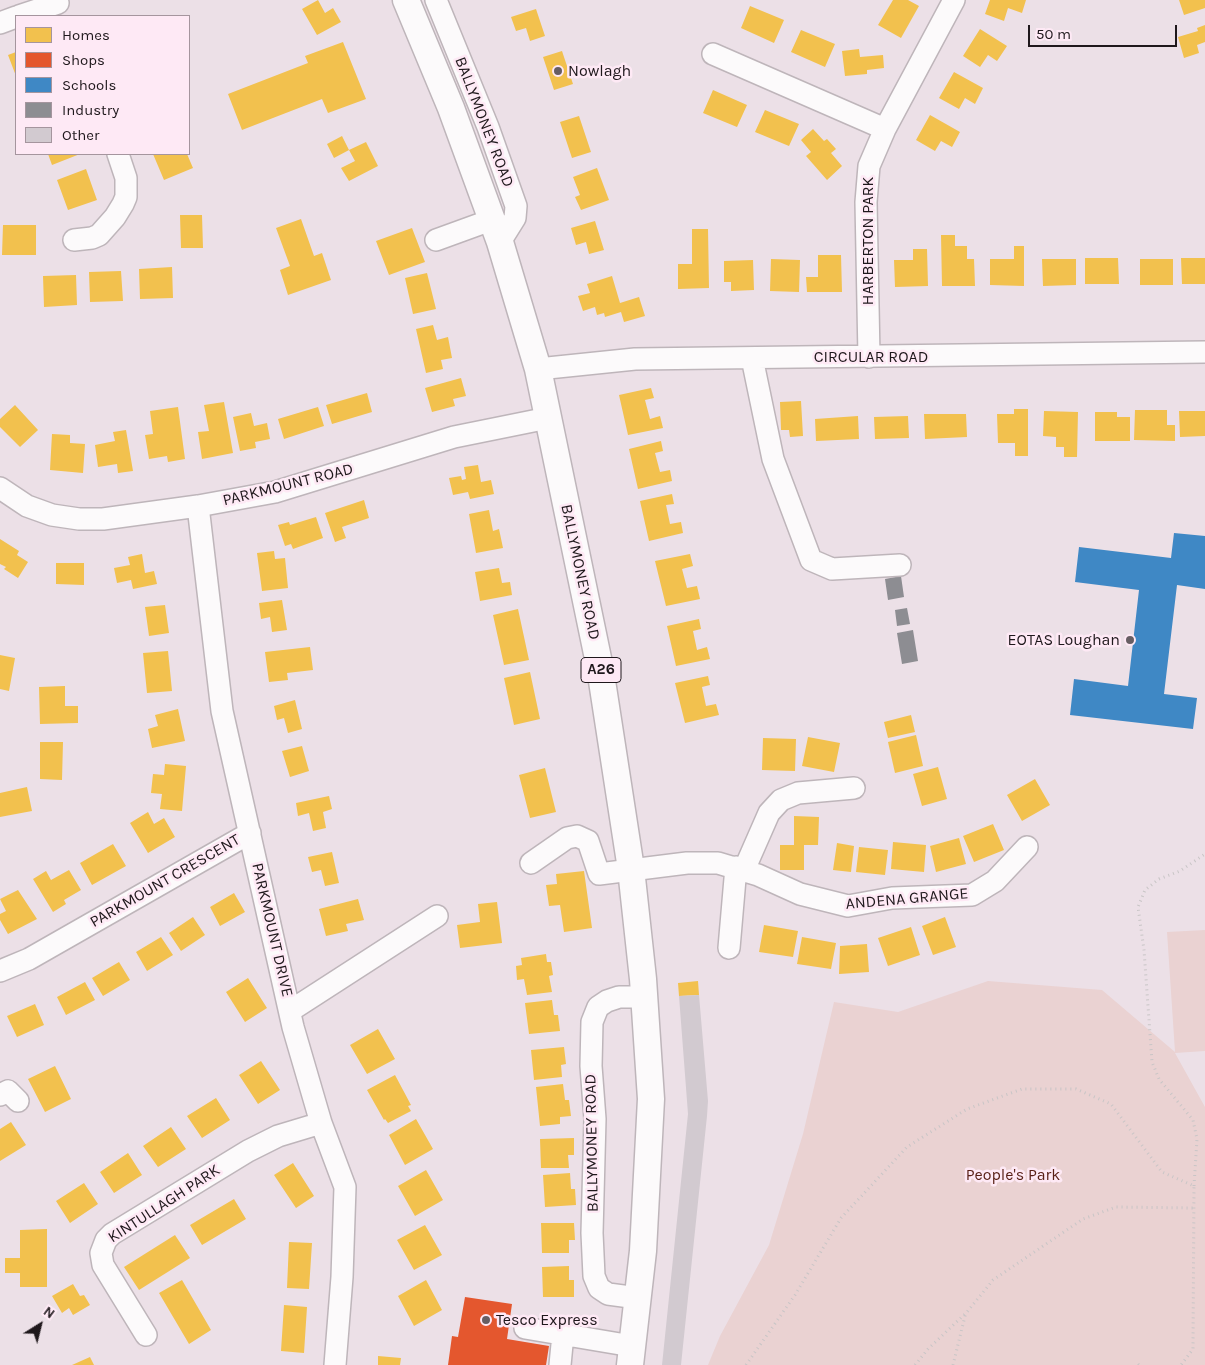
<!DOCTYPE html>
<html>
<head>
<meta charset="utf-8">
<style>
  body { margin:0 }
  #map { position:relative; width:1205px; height:1365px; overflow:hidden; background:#ece0e7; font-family:Karla,sans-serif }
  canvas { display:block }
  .legend { position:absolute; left:15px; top:15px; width:175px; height:140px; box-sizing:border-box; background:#fee9f5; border:1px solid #a5959e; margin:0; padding:6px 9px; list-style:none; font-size:15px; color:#1f181c }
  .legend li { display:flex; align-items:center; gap:10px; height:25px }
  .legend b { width:25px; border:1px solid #a5959e }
  .north { position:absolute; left:15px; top:1300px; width:50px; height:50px; -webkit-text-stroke:4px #fee9f5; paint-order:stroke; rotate:36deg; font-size:14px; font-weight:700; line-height:20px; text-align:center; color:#1f181c }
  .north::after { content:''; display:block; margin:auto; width:18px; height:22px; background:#1f181c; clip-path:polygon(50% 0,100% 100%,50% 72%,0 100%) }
  .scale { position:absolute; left:1028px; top:25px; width:149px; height:22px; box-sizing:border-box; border:2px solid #1f181c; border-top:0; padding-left:6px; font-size:15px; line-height:18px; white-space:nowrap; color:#1f181c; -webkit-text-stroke:4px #fee9f5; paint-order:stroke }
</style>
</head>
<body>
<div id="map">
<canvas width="1205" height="1365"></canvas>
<ul class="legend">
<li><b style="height:14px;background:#f2c14e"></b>Homes</li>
<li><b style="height:14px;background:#e4572e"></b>Shops</li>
<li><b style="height:14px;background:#3f88c5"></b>Schools</li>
<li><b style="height:14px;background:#8d8d92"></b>Industry</li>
<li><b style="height:14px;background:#d2cad0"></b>Other</li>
</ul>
<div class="north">N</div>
<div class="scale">50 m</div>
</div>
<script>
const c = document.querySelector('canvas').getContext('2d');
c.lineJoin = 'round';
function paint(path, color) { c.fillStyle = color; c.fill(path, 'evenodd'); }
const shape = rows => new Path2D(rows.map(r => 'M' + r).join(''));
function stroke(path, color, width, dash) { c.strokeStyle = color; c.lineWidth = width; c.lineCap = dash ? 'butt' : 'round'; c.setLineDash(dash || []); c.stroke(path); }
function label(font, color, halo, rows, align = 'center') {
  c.font = font + ' Karla,sans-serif'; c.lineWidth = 5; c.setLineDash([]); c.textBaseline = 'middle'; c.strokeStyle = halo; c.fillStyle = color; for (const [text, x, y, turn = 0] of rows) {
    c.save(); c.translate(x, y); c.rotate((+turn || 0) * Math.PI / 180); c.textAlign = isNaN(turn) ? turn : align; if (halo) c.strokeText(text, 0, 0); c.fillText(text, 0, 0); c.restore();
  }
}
const green = shape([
  [1205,930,1205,1051,1175,1053,1205,1107,1205,1365,708,1365,720,1336,769,1245,803,1134,834,1002,898,1012,988,981,1102,990,1175,1052,1167,932]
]);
const homes = shape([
  [318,0,325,13,333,8,341,22,317,35,302,9],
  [893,0,908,0,919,6,901,38,878,25],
  [990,0,1026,0,1022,13,1008,8,1004,21,985,14],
  [1179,0,1205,0,1205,8,1184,15],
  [750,6,784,20,774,43,741,28],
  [536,9,545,36,530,41,526,28,516,31,511,17],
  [1205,25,1205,42,1197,45,1199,53,1184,58,1178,37,1198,31,1197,28],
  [980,29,1007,46,997,61,988,55,980,67,963,56],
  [801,30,835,44,825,67,791,52],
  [343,42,366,99,328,113,322,99,242,130,228,94,308,63,305,56],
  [859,49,860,57,883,55,884,68,867,70,867,74,845,76,842,51],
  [562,51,573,84,554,90,543,57],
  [16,52,16,76,8,55],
  [954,72,983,88,975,104,965,98,959,109,939,98],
  [713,90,747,105,737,127,703,113],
  [765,110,799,124,789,146,755,132],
  [930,115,960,132,952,147,941,141,935,151,916,140],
  [579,116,591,152,572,158,560,122],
  [813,129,824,141,827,139,836,149,831,153,842,166,827,180,806,156,811,152,801,140],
  [342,136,349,150,334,158,327,144],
  [366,142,378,166,349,181,341,168,355,161,349,150],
  [48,154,80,154,52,165],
  [153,154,187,154,193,168,164,180],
  [597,168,609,200,581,210,575,197,580,195,573,177],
  [86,169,97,200,68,210,57,180],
  [180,215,202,215,203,248,181,248],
  [301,219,314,256,322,253,331,280,288,295,280,270,290,266,276,228],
  [595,221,604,250,589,254,586,242,576,245,571,228],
  [3,225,36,225,36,255,2,255],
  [412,228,425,262,389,275,376,241],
  [692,229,708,229,709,288,678,289,678,264,692,264],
  [941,235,955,235,955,246,967,246,967,259,974,259,975,286,942,286],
  [1014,246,1024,246,1024,286,990,285,990,259,1014,259],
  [913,249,927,249,928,286,895,287,894,260,913,260],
  [818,255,841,255,842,292,807,292,806,277,818,277],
  [1085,258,1118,258,1119,284,1085,284],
  [1181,258,1205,258,1205,284,1182,284],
  [771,259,800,260,799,292,770,291],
  [1042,259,1076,259,1076,285,1043,286],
  [1140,259,1173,259,1173,285,1140,285],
  [753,260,754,290,731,291,731,282,724,282,724,261],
  [172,267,173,298,140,299,139,269],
  [121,271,123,301,90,302,89,272],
  [427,273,436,309,413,314,405,278],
  [76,275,77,305,44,307,43,276],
  [612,276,620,303,639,297,645,316,624,322,621,312,605,317,604,313,597,315,595,307,583,311,578,296,590,293,587,284],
  [433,325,437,340,448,337,452,358,441,360,443,369,426,373,416,329],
  [461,378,466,396,453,399,455,406,432,412,425,388],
  [651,388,654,398,645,400,650,419,660,416,663,428,628,435,619,395],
  [367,393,372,412,332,424,326,405],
  [801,401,803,436,790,437,789,430,781,430,780,402],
  [224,402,233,453,202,459,198,432,209,431,204,405],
  [15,405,38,430,20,447,0,427,0,419],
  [178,407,185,459,168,462,167,456,149,459,145,435,153,434,150,411],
  [318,407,324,426,284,439,278,419],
  [1014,409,1028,409,1028,456,1015,456,1015,443,998,443,997,414,1014,414],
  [1135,410,1167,410,1167,425,1175,425,1175,441,1134,440],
  [1044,411,1078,412,1077,457,1064,457,1064,447,1056,447,1056,437,1043,436],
  [1179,411,1205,411,1205,436,1180,437],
  [1095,412,1117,412,1117,417,1130,417,1130,441,1095,441],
  [251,413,254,426,267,423,270,439,255,442,256,448,240,451,233,417],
  [924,414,966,414,967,437,925,439],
  [858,416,859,439,816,441,815,419],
  [908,416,909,438,875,439,874,417],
  [126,430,133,471,118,473,117,464,98,467,95,445,115,441,113,432],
  [52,434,70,435,70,443,85,444,83,473,50,470],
  [661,441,663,451,655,453,660,472,670,470,672,481,638,489,629,449],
  [478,465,481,482,491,480,494,494,470,499,468,492,453,495,449,478,461,476,462,480,466,479,464,467],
  [672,494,674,504,666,505,670,524,681,522,683,533,649,541,640,501],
  [364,500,369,518,342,527,346,538,335,542,325,513],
  [489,510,493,531,499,529,503,548,476,553,469,514],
  [316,517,323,538,293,549,291,544,285,546,278,525,289,522,290,525],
  [0,539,19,551,17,555,28,562,18,578,4,569,6,567,0,564],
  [274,551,275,559,285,558,288,588,262,591,257,553],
  [142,554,145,573,154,571,157,584,133,589,131,580,117,583,114,568,130,565,128,557],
  [690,554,693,566,682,569,687,588,697,586,700,599,666,606,655,561],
  [56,563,84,563,84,585,56,584],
  [499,568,502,583,510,582,512,595,480,601,475,572],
  [282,600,287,630,272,632,270,617,261,619,259,603],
  [165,605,169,633,149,636,145,607],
  [518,609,529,660,504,665,493,615],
  [699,619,701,629,693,631,697,650,707,647,710,659,676,666,667,626],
  [310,647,313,670,287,673,288,680,269,682,265,652],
  [168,651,172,691,147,693,143,653],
  [0,655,15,658,9,691,0,689],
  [530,672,540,719,514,725,504,678],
  [708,676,710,685,702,687,706,706,716,704,719,715,685,723,675,683],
  [65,686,65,706,78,706,78,723,40,724,39,687],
  [295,700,302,729,288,733,284,718,277,720,274,706],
  [178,709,185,741,152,748,148,729,158,726,155,715],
  [911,715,915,732,888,738,884,722],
  [916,735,923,766,895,773,888,742],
  [808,737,840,743,834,772,802,766],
  [763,738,796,739,795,771,762,770],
  [40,742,63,742,62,780,40,779],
  [302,746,309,771,290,777,282,751],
  [165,764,186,766,182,811,160,809,162,794,151,793,153,774,164,775],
  [938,767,947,799,922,806,913,774],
  [545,768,556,812,530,818,519,775],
  [1035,779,1050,805,1022,821,1007,795],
  [27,787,32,811,0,817,0,793],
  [329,796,332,809,323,812,326,828,313,831,309,813,298,816,296,803],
  [148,812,154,824,164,818,175,837,148,853,130,823],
  [794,816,819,817,818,845,804,845,804,870,780,870,780,845,794,845],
  [993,824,1004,850,974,862,963,836],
  [959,838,966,864,936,872,930,846],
  [893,842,926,845,924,872,891,869],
  [837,843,854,846,851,872,833,870],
  [113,844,126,866,92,885,80,863],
  [859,847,888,850,885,875,856,872],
  [332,852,339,883,325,886,321,870,312,872,308,857],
  [69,870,81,890,64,900,66,904,53,912,33,879,46,871,51,880],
  [584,871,592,928,564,932,560,905,549,906,546,885,557,884,556,874],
  [18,890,37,919,8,934,0,920,0,914,6,911,0,899],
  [234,893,245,912,220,926,210,907],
  [358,899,364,920,346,924,348,931,326,936,319,909],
  [497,902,502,943,460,948,457,925,480,922,478,904],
  [193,917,205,935,181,951,169,933],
  [945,917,956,947,933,955,922,926],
  [764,925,798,931,793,957,759,952],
  [911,927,920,955,888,966,878,938],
  [161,937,173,955,147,971,136,952],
  [802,937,836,943,831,969,797,964],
  [867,944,869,972,839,974,840,946],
  [546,954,547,962,551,962,553,975,549,976,552,992,527,995,524,979,517,980,516,966,522,965,521,958],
  [119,962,130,980,103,996,92,978],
  [248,978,267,1008,245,1022,226,992],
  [698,981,699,995,679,996,678,983],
  [85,982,95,1000,66,1015,57,997],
  [552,1000,554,1015,558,1015,560,1031,529,1034,525,1003],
  [35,1004,44,1025,17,1037,7,1016],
  [378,1029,395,1059,367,1074,350,1045],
  [564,1047,566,1064,561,1065,562,1077,534,1080,531,1050],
  [261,1061,280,1090,258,1104,239,1075],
  [55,1066,71,1099,45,1112,28,1079],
  [395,1075,411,1105,408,1106,411,1111,388,1123,385,1119,384,1120,367,1090],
  [563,1084,565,1100,569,1100,571,1116,560,1117,560,1124,540,1126,536,1087],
  [216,1098,230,1120,202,1138,187,1116],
  [416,1119,433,1149,405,1165,389,1135],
  [11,1122,26,1145,0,1161,0,1129],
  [171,1127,186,1149,158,1167,143,1146],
  [574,1138,574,1155,568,1155,569,1168,541,1168,540,1139],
  [128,1153,142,1175,114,1193,100,1172],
  [293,1163,314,1196,296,1208,274,1175],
  [426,1170,443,1200,415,1216,398,1186],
  [570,1173,571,1189,575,1189,576,1205,545,1207,543,1175],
  [84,1183,98,1204,70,1223,56,1201],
  [234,1199,246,1219,202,1245,190,1225],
  [541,1223,574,1223,575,1240,569,1240,569,1253,542,1253],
  [425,1225,442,1255,414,1270,397,1240],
  [47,1229,47,1287,20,1287,20,1273,5,1273,5,1258,20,1258,20,1230],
  [175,1235,190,1258,139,1290,124,1267],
  [289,1242,312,1243,309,1289,287,1288],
  [569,1266,569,1280,574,1280,574,1297,543,1297,542,1267],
  [182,1280,211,1330,189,1344,159,1293],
  [426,1280,442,1310,414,1326,398,1296],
  [73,1284,80,1296,84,1295,90,1305,73,1315,69,1308,62,1313,52,1296],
  [284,1305,307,1307,304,1353,281,1351],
  [378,1356,401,1358,400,1365,378,1365],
  [90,1357,94,1365,72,1365]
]);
const shops = shape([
  [465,1297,512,1304,507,1339,549,1346,546,1365,448,1365,452,1336,458,1337]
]);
const schools = shape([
  [1174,533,1205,536,1205,589,1177,585,1164,694,1197,698,1193,729,1070,715,1074,679,1128,686,1139,590,1075,582,1079,547,1171,558]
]);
const industry = shape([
  [901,576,904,597,888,600,885,579],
  [907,608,910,624,897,626,895,610],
  [913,630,918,661,902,664,897,633]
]);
const building = shape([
  [699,995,708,1101,707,1116,681,1365,662,1365,688,1114,679,996]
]);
const path = shape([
  [1194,1186,1197,1139,1193,1120,1159,1079,1152,1062,1144,950,1138,907,1145,890,1159,879,1180,871,1205,854],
  [1138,1364,1139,1365],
  [746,1365,795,1295,841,1218,907,1147,967,1109,1022,1089,1076,1089,1111,1104,1162,1172,1194,1186,1193,1349,1181,1365],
  [915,1365,928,1349,967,1312,993,1280,1083,1219,1116,1207,1194,1208],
  [953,1365,966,1312]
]);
const minor = shape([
  [436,0,488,127,516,206,515,218,500,242],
  [19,16,58,3],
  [0,23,16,17],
  [713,54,885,129],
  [74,240,92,238,99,235,115,217,123,204,126,197,126,178,118,154],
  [436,240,491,220],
  [869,357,866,202,869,166,885,129,954,0],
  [752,358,773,459,811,560,832,569,900,565],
  [538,369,635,359,1205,352],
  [0,488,27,506,52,515,79,519,103,519,198,506,275,492,454,437,548,418],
  [198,506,222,711,293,1027,321,1123,345,1187,342,1277,335,1365],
  [531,863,567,838,577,836,588,841,599,874,687,863,718,863,758,875,800,894,848,906,892,898,972,895,995,881,1027,847],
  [744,870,769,813,781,800,798,793,854,788],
  [729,948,736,867],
  [0,971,29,959,250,833],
  [290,1011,437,916],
  [0,1095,8,1091,18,1101],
  [638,1298,608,1294,599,1288,594,1276,592,1233,595,1119,591,1066,592,1022,598,1007,607,1001,619,997,644,997],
  [525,1328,632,1346],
  [146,1335,103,1265,101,1253,106,1240,112,1234,248,1151,278,1136,321,1123],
  [560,1365,563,1334]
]);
const major = shape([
  [406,0,451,108,500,242,538,369,600,668,631,869,643,979,651,1099,643,1251,630,1365]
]);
const markers = [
  [558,71,5,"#675e63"],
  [1130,640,5,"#675e63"],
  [486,1320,5,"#675e63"]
];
const shields = [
  [601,670,40]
];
const shieldNames = [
  ["A26",601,670]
];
const poiNames = [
  ["Nowlagh",568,71],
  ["EOTAS Loughan",1120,640,"right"],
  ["Tesco Express",496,1320]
];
const streetNames = [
  ["BALLYMONEY ROAD",484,122,69],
  ["HARBERTON PARK",868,241,-90],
  ["CIRCULAR ROAD",871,357],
  ["PARKMOUNT ROAD",288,485,-14],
  ["BALLYMONEY ROAD",580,572,78],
  ["PARKMOUNT CRESCENT",165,881,-30],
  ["ANDENA GRANGE",907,899,-5],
  ["PARKMOUNT DRIVE",272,930,77],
  ["BALLYMONEY ROAD",592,1143,-91],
  ["KINTULLAGH PARK",164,1204,-33]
];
const parkNames = [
  ["People's Park",1013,1175]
];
paint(green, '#ead2d2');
paint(homes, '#f2c14e');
paint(shops, '#e4572e');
paint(schools, '#3f88c5');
paint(industry, '#8d8d92');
paint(building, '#d2cad0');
stroke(minor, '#beb5ba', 24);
stroke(major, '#beb5ba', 29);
stroke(path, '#c8c5c6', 3, [1, 4]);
stroke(minor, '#fcfafb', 21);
stroke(major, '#fcfafb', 26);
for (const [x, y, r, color] of markers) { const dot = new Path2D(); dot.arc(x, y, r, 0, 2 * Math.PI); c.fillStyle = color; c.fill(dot); stroke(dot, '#fee9f5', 2); }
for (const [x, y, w] of shields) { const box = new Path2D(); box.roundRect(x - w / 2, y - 12.5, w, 25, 4); c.fillStyle = '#fee9f5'; c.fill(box); stroke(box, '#1f181c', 1); }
label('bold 15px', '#1f181c', null, shieldNames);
label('16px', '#1f181c', '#fee9f5', poiNames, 'left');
label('16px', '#1f181c', '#fee9f5', streetNames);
label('16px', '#581f15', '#fee9f5', parkNames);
</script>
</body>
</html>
